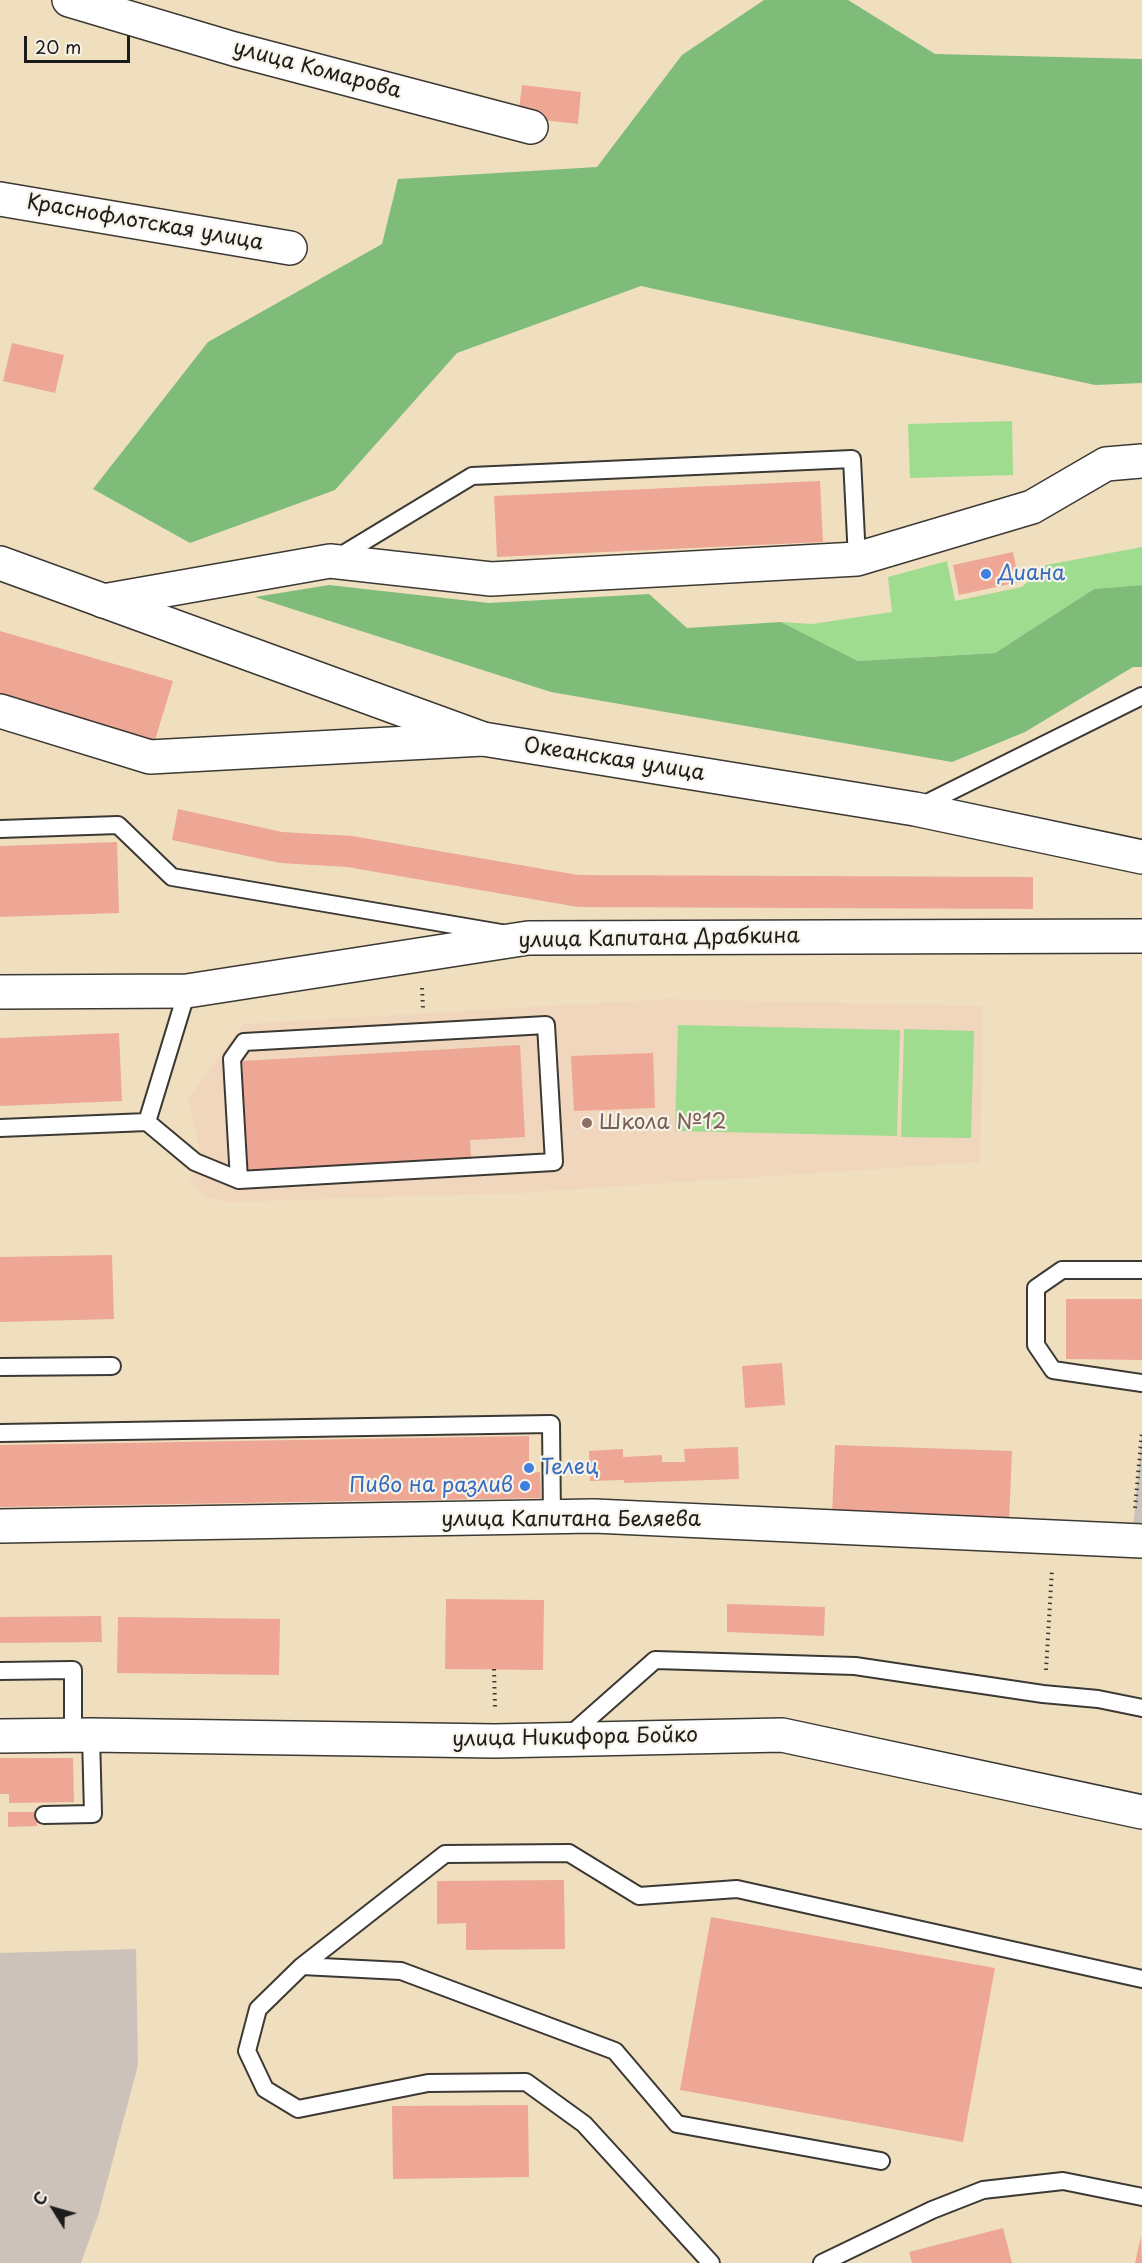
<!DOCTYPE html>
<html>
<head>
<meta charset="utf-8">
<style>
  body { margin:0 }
  #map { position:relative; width:1142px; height:2263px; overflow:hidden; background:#efdfbf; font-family:"Playpen Sans",sans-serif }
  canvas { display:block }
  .north { position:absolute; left:24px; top:2179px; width:60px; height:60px; -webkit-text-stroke:4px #f7f3e8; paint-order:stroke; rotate:307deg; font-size:16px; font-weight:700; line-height:24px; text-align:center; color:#1c1c1c }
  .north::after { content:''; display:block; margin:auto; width:21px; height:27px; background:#1c1c1c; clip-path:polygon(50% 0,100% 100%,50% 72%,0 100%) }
  .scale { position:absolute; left:24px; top:36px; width:106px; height:27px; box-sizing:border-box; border:3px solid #1c1c1c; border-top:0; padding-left:8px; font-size:18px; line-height:21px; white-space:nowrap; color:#1c1c1c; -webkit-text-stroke:4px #f7f3e8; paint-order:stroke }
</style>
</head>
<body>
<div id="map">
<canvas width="1142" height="2263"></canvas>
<div class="north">С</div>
<div class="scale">20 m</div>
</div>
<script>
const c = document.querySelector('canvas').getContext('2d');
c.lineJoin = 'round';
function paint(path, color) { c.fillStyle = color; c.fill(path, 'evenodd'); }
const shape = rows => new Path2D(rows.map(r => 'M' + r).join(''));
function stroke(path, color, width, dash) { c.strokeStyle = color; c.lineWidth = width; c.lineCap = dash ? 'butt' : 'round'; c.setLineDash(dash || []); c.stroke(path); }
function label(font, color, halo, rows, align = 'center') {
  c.font = font + ' "Playpen Sans",sans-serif'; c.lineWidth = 4.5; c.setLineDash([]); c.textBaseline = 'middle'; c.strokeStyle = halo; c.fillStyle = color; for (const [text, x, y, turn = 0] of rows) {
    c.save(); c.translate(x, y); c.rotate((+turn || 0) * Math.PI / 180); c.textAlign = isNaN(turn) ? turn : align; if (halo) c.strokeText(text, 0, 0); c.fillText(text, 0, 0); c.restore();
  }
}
const built = shape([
  [667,999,983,1006,980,1162,520,1193,228,1202,202,1195,190,1178,199,1148,188,1099,243,1024]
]);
const industrial = shape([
  [1142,1431,1142,1541,1132,1539],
  [136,1949,138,2065,98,2216,81,2263,0,2263,0,1953]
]);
const green = shape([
  [1012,421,1013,475,910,478,908,424],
  [1142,547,1142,585,1094,589,995,653,858,661,781,622,812,624,892,612,888,577,947,561,955,601,1022,587,1046,565],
  [678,1025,900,1030,897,1136,675,1131],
  [904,1029,974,1031,971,1138,901,1137]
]);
const forest = shape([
  [764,0,848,0,935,54,1142,59,1142,383,1095,385,641,286,457,353,335,490,190,543,93,489,208,342,382,244,398,179,597,167,682,55],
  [329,585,489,603,649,594,687,628,781,622,858,661,995,653,1094,589,1142,585,1142,667,1133,667,1025,732,952,762,551,692,255,597]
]);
const building = shape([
  [522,85,581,92,578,124,518,117],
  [12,343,64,355,55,393,3,381],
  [820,481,823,542,497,557,494,496],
  [1013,552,1019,582,959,595,953,565],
  [0,631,173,681,155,740,0,695],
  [178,809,282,832,352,836,578,875,1033,877,1033,909,578,907,347,867,280,863,172,840],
  [117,842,119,913,0,917,0,846],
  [119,1033,122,1101,0,1106,0,1038],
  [520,1045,525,1137,470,1140,471,1158,248,1171,242,1061],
  [653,1053,655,1108,574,1111,571,1056],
  [112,1255,114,1319,0,1322,0,1257],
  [1066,1299,1142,1299,1142,1360,1066,1359],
  [782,1363,785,1405,745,1408,742,1366],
  [529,1436,529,1473,540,1472,541,1498,0,1507,0,1445],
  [835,1445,1012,1451,1009,1522,832,1515],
  [738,1447,739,1479,624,1483,624,1480,590,1481,589,1451,623,1449,623,1457,662,1455,662,1462,685,1462,684,1449],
  [446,1599,544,1600,543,1670,445,1669],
  [727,1604,825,1607,824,1636,727,1632],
  [101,1616,102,1642,0,1643,0,1617],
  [118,1617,280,1619,279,1675,117,1673],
  [0,1758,73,1758,74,1802,9,1803,9,1794,0,1794],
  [8,1812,37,1812,37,1826,8,1827],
  [564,1880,565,1949,466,1950,466,1923,437,1924,437,1881],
  [711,1917,995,1968,963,2142,680,2090],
  [528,2105,529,2177,393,2179,392,2106],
  [1003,2228,1012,2263,912,2263,909,2252],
  [1141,2236,1142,2263,1135,2263]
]);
const path = shape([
  [422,988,423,1008],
  [1135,1508,1142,1431],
  [494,1669,495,1707],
  [1046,1670,1052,1569]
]);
const lane = shape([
  [335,559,472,476,852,459,857,559],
  [919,807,1142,696],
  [0,829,118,825,172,877,501,933],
  [147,1122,195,1162,239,1180,554,1162,546,1025,244,1042,232,1059,239,1180],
  [0,1128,147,1122,187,991],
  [1142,1270,1062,1270,1036,1288,1036,1345,1053,1370,1142,1383],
  [0,1367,112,1366],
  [0,1433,551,1424,552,1517],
  [0,1671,73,1670,73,1735],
  [569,1736,655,1660,855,1666,1043,1694,1098,1699,1142,1708],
  [44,1815,93,1814,91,1735],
  [302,1966,401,1971,615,2051,677,2124,881,2161],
  [711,2263,584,2124,526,2082,428,2083,298,2109,265,2089,247,2051,258,2009,302,1966,445,1854,569,1853,639,1896,737,1889,1142,1979],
  [822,2263,932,2210,983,2190,1063,2181,1142,2197]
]);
const street = shape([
  [69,0,234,49,531,127],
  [0,199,290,248],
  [103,601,330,561,491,579,857,559,1032,507,1106,464,1142,461],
  [0,711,150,757,483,739],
  [0,992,187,991,528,938,1142,936],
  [0,1526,594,1516,1142,1541],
  [0,1736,91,1735,495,1741,782,1735,1142,1812]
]);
const secondary = shape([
  [0,563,483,739,915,809,1142,857]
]);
const markers = [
  [986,574,6,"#3f7fe0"],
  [587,1123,6,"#8d6e63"],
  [529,1468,6,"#3f7fe0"],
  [525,1486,6,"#3f7fe0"]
];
const streetNames = [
  ["улица Комарова",317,70,15],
  ["Краснофлотская улица",145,223,10],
  ["Океанская улица",614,760,9],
  ["улица Капитана Драбкина",659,939,-1],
  ["улица Капитана Беляева",571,1520],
  ["улица Никифора Бойко",575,1738,-1]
];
const shopNames = [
  ["Диана",998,574],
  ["Телец",541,1468],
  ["Пиво на разлив",513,1486,"right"]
];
const educationNames = [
  ["Школа №12",599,1123]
];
paint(built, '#efd6bc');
paint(industrial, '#cdc2b9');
paint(green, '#9fdc90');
paint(forest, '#7fbc7a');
paint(building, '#eda794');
stroke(lane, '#3c3934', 20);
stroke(street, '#3c3934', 36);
stroke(secondary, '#3c3934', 36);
stroke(path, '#3c3934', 4, [1.5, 4.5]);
stroke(lane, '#fff', 16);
stroke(street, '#fff', 33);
stroke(secondary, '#fff', 33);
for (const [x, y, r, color] of markers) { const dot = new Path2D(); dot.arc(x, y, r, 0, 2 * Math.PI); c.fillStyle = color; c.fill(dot); stroke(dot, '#f7f3e8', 2); }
label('21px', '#1c1c1c', '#f7f3e8', streetNames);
label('21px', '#366cbe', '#f7f3e8', shopNames, 'left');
label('21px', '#785e54', '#f7f3e8', educationNames, 'left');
</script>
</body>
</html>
